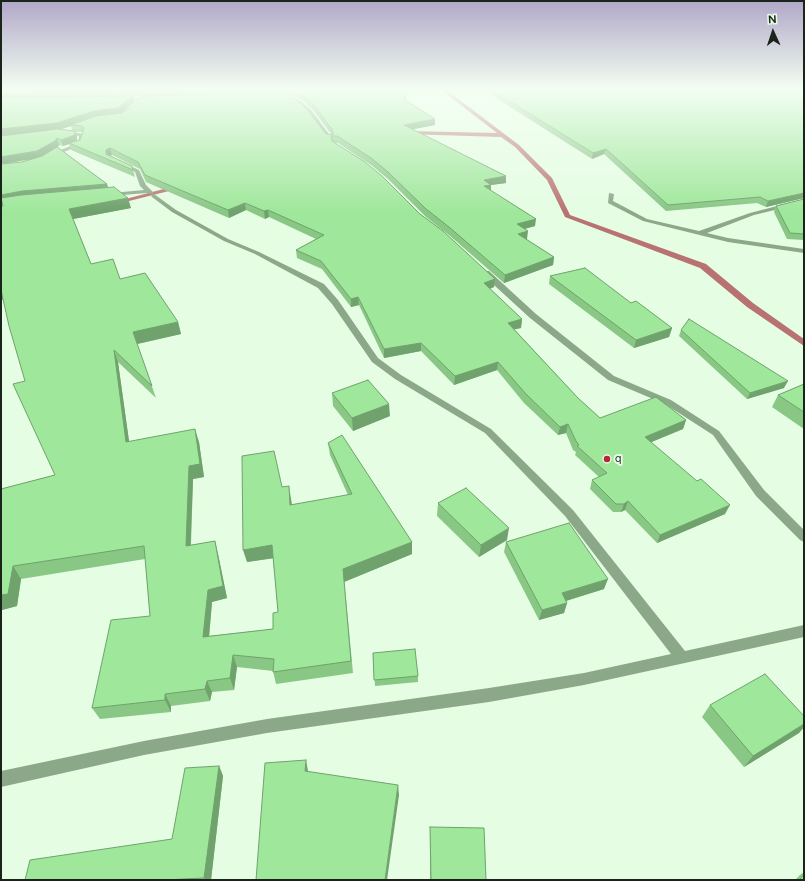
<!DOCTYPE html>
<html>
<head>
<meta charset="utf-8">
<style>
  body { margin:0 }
  #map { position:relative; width:805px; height:881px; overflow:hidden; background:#e5fde3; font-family:Figtree,sans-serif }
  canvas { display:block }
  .frame { position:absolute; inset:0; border:2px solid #1b241b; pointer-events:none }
  .north { position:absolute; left:753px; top:12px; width:40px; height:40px; -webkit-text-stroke:3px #e5fde3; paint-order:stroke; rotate:357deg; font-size:11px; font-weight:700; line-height:16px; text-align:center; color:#1b241b }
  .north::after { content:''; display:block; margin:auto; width:14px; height:18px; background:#1b241b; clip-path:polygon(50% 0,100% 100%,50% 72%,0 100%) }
</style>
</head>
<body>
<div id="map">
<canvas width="805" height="881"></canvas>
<div class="frame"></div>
<div class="north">N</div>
</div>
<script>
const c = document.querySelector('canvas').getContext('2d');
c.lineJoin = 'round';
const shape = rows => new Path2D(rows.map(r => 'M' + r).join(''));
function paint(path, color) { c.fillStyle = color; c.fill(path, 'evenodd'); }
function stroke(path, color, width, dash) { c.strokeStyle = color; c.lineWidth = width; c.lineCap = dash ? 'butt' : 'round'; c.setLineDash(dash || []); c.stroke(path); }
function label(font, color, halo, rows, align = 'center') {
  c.font = font + ' Figtree,sans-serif'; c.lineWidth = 4; c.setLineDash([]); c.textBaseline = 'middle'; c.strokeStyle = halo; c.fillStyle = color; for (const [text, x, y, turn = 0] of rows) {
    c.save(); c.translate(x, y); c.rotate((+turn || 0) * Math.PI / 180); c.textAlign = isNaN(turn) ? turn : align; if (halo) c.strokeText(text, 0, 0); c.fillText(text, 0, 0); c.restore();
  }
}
const stream = shape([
  [440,89,445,89,519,145,552,178,570,215,706,264,753,303,804,339,804,346,747,307,700,268,565,217,547,180,515,147,501,137,405,134,405,132,407,131,497,133,440,89],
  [179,185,181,186,181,188,117,204,114,202,179,185]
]);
const street = shape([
  [283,95,300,100,312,111,332,138,332,140,328,140,308,113,296,102,283,97,283,95],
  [153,97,155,99,121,100,119,99,121,98,153,97],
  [64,131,84,134,83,144,52,157,48,157,48,155,78,143,79,136,62,134,62,132,64,131],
  [118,162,122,162,139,170,146,185,153,192,153,194,147,193,109,196,109,194,111,193,144,190,140,186,135,172,118,164,118,162],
  [609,193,614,194,613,201,647,219,699,231,750,213,804,199,804,203,754,215,707,233,728,238,804,249,804,253,728,242,643,221,608,203,609,193],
  [154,194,176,210,228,239,259,252,324,284,338,300,378,358,401,375,491,429,573,510,685,651,804,625,804,637,584,685,489,702,267,733,144,755,1,787,1,771,144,741,267,719,489,688,584,673,671,654,565,516,485,433,395,379,372,362,332,304,318,288,255,254,224,241,172,212,152,197,151,196,154,194],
  [483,271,489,271,536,314,614,376,671,400,719,431,764,490,804,530,804,542,800,540,756,496,713,435,665,404,608,380,530,318,483,275,483,271]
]);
const wall = shape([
  [1,89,399,89,406,101,435,125,413,129,506,183,491,185,491,191,535,226,525,229,527,239,526,239,554,257,553,265,504,283,449,235,426,217,388,179,371,165,338,143,335,143,420,214,495,279,494,287,490,289,522,319,521,328,514,329,578,398,600,418,686,420,683,429,651,442,725,514,657,543,625,510,621,512,613,512,590,489,592,480,599,477,575,455,576,452,573,450,566,433,558,435,524,403,497,370,454,385,421,351,384,358,359,305,351,307,322,269,297,258,296,250,316,239,269,217,265,219,246,210,229,218,146,182,140,169,112,155,110,155,133,170,135,177,71,150,69,144,63,146,59,145,58,147,107,184,108,187,131,208,73,219,91,264,120,279,178,322,181,334,137,344,156,398,118,362,129,442,199,442,204,477,193,479,191,545,218,554,227,598,212,602,209,636,273,629,278,612,273,558,247,562,282,487,291,499,292,505,348,495,330,455,328,443,412,542,412,554,344,582,353,673,276,684,273,671,237,667,234,690,212,692,210,701,171,706,171,712,100,719,92,708,150,616,145,559,21,579,17,606,2,610,1,489,55,475,25,381,3,206,2,198,1,195],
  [289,94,292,95,301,99,313,110,331,134,326,134],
  [133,96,142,96,133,106,121,113,135,102],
  [71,126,72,131,60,129],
  [75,132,82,132,80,140,77,141,77,137],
  [29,159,22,162,6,164],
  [482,89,804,89,804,198,766,207,757,203,666,211,604,154,592,159],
  [804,199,804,240,787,239,774,212,776,206],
  [550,276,631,303,672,328,669,337,634,348,549,284],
  [681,330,784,388,747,399,679,336],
  [804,384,804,429,772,407,778,395],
  [332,393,390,416,353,431,333,406],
  [438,503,507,540,479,557,437,516],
  [506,542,604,589,566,601,567,603,564,613,539,620,504,552],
  [373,653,418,676,418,682,375,686],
  [710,705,804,716,804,727,799,733,744,767,702,717],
  [219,766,223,776,211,880,25,880,172,839],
  [430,827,486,880,430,880],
  [804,872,804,880,795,880,800,875]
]);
const shadedWall = shape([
  [406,95,406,101,404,99],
  [133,96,135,102,119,115,71,125,71,126,59,130,1,135,1,129],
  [435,119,435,125,404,131,404,125],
  [75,131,77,137,77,142,69,143,69,144,63,146,61,140],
  [57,138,59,145,57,148,39,158,1,164,1,157],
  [110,148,112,155,108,157,106,150],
  [606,149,604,154,592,159,593,153],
  [506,176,506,183,491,185,491,192,484,186,484,180],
  [107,184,109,191,4,202,1,195,22,191],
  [804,193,804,198,766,207,768,201],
  [128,198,131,208,73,219,69,209],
  [245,203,246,210,229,218,228,210],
  [268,210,269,217,265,219,264,211],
  [536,219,535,226,516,231,517,224],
  [528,231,527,239,517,242,518,234],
  [554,257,553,265,504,283,505,275],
  [495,279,494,287,483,291,484,283],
  [1,289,6,299,1,300],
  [358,297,359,305,351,307,351,299],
  [522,319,521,328,507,331,508,323],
  [178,322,181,334,137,344,133,332],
  [672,328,669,337,634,348,636,340],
  [421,343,421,351,384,358,384,349],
  [114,350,118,362,131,455,126,442],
  [498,362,497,370,454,385,455,376],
  [788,381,784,388,747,399,750,393],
  [389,404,390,416,353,431,352,418],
  [686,420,683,429,642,446,645,437],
  [568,424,566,433,558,435,560,427],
  [195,429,199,442,204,477,193,479,190,558,186,546,189,466],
  [289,486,291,499,293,518,290,505],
  [628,501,625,510,621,512,624,504],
  [730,505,725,514,657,543,660,535],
  [509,528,507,540,479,557,481,545],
  [215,541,218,554,227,598,212,602,208,649,203,637,208,590],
  [412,542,412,554,344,582,353,673,343,569],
  [272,545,275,558,247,562,243,550],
  [13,566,21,579,17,606,2,610,1,616,1,595],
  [608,579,604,589,559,603,562,593],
  [567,603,564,613,539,620,542,610],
  [233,655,237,667,234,690,230,678],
  [207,681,212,692,210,701,205,689],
  [165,694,171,706,171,712,165,700],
  [804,724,804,727,799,733,744,767,753,756],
  [306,760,308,771,308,782,305,771],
  [219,766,223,776,211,880,206,880,204,878],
  [398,785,399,795,387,880,385,880]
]);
const building = shape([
  [1,89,187,89,1,94,1,89],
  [292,89,399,89,406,95,404,99,435,119,404,125,506,176,484,180,491,185,484,186,536,219,517,224,528,231,518,234,554,257,505,275,449,227,426,209,388,172,371,158,337,136,331,136,332,141,365,162,382,176,420,214,443,231,495,279,484,283,522,319,508,323,578,398,600,418,656,397,686,420,645,437,697,481,701,479,730,505,660,535,628,501,624,504,616,504,592,480,607,473,577,446,579,445,576,441,568,424,560,427,526,394,498,362,455,376,421,343,384,349,358,297,351,299,321,261,296,250,324,235,268,210,264,211,245,203,228,210,145,175,138,162,110,148,106,150,106,154,132,166,133,170,69,143,80,140,84,128,82,126,71,125,96,116,122,113,133,106,142,96,275,92,288,93,306,108,326,134,333,135,333,131,313,104,300,93,292,89],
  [490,89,804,89,804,193,768,201,760,197,668,205,606,149,593,153,490,89],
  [133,96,118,108,94,111,57,123,1,129,1,98,133,96],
  [58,129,75,131,75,135,61,140,57,138,55,141,37,151,1,157,1,136,58,129],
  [57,147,107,184,22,191,1,195,1,164,22,162,42,156,57,147],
  [114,187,128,198,69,209,91,264,113,259,120,279,145,273,178,322,133,332,152,386,114,350,126,442,195,429,200,464,189,466,186,546,215,541,223,586,208,590,203,637,273,629,273,613,278,612,272,545,243,550,242,456,274,451,282,487,289,486,290,505,352,494,328,443,342,435,412,542,343,569,351,661,273,672,274,659,233,655,230,678,207,681,205,689,165,694,165,700,92,708,111,620,150,616,144,546,13,566,8,594,1,595,1,489,55,475,13,384,25,381,9,326,1,290,1,206,3,206,1,198,21,195,114,187],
  [804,199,804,234,790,233,776,206,804,199],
  [585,268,631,303,636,301,672,328,636,340,550,276,585,268],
  [689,319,788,381,750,393,681,330,689,319],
  [368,380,389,404,352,418,332,393,368,380],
  [804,384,804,412,778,395,804,384],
  [466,488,509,528,481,545,438,503,466,488],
  [569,523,608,579,562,593,567,603,542,610,506,542,569,523],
  [415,649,418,676,374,680,373,653,415,649],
  [765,674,804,716,804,724,753,756,710,705,765,674],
  [306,760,305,771,398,785,385,880,256,880,265,763,306,760],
  [219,766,204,878,163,880,25,880,30,860,172,839,185,768,219,766],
  [430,827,484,828,486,880,431,880,430,827],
  [804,875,804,880,799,880,804,875]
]);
const markers = [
  [607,459,4,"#b8263d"]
];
const poiNames = [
  ["q",615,459]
];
paint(stream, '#b87272');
paint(street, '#8ba989');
paint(wall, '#89c785');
paint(shadedWall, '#6fa26c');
paint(building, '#9fe79b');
stroke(building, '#6fa26c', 1);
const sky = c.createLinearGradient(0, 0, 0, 212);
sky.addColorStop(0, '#b0a7c8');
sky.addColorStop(0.42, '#f3fef2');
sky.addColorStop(1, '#f3fef200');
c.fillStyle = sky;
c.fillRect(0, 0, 805, 212);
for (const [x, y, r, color] of markers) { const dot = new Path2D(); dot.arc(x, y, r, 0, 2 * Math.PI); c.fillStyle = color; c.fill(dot); stroke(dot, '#e5fde3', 1.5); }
label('11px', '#1b241b', '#e5fde3', poiNames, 'left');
</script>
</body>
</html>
